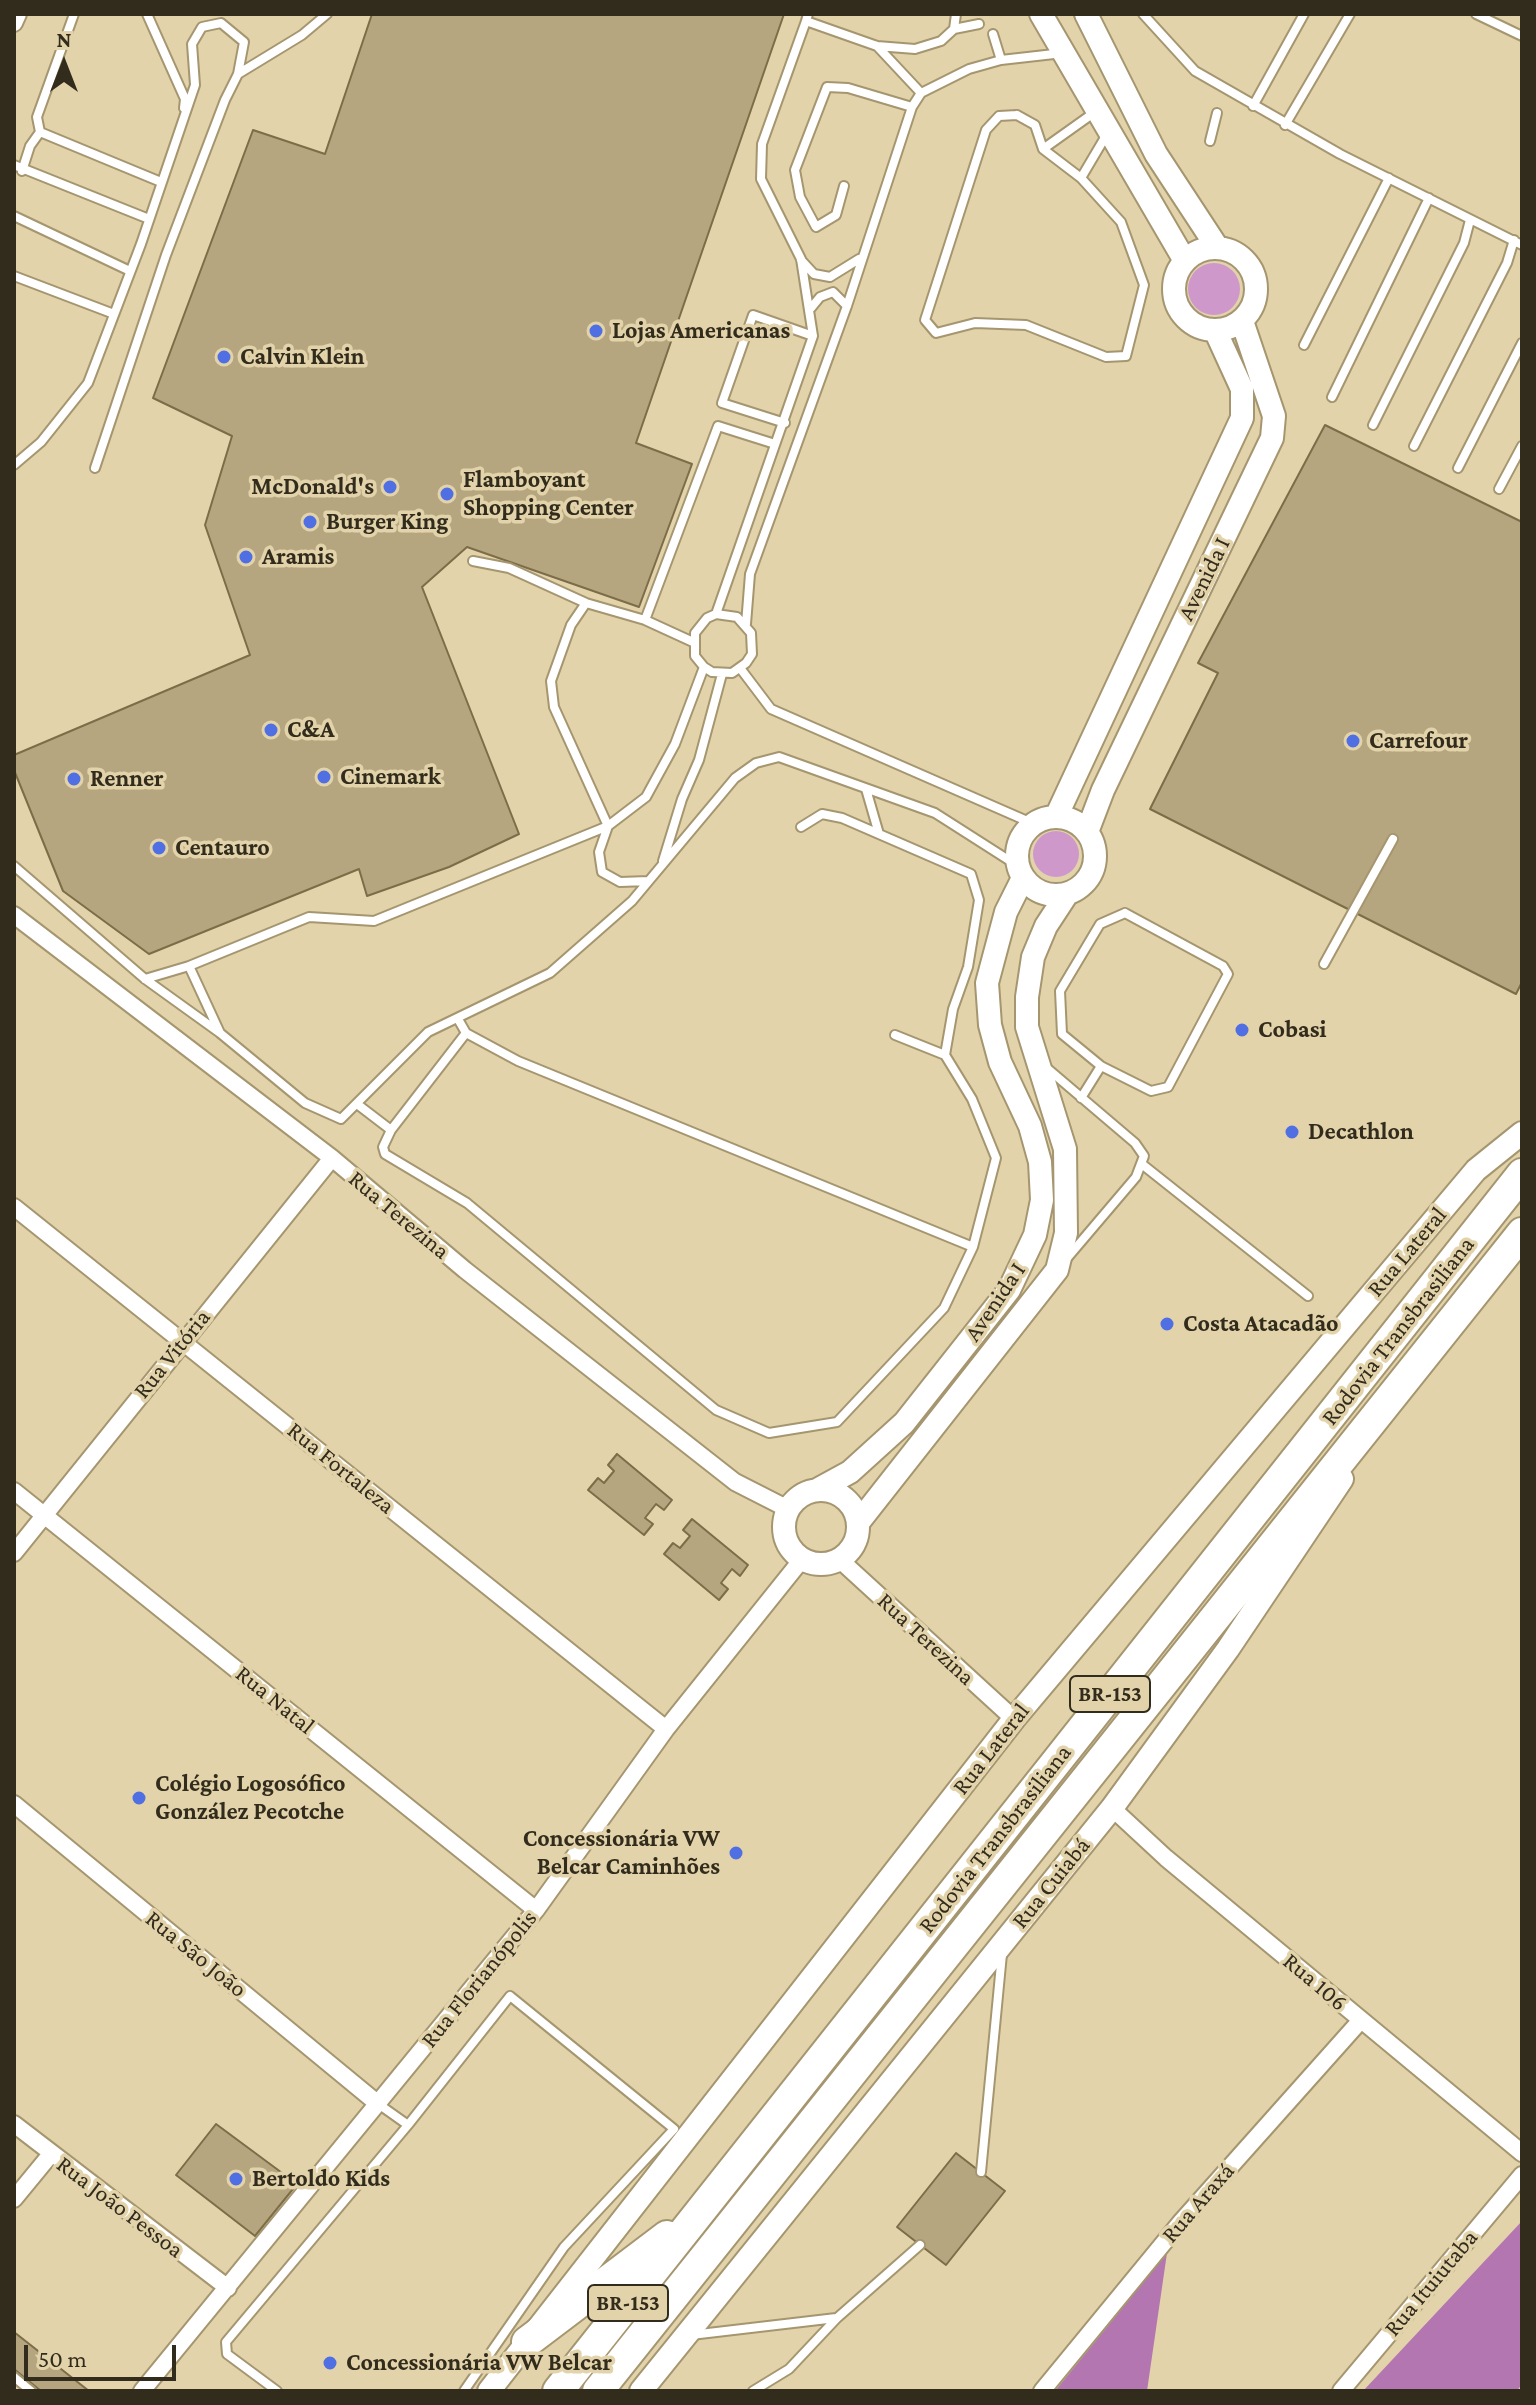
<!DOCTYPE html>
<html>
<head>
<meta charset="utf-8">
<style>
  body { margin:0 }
  #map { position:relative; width:1536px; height:2405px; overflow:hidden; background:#e3d3ab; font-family:"Crimson Pro",serif }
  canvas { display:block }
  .frame { position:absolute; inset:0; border:16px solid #322c1c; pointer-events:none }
  .north { position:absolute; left:24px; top:24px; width:80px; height:80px; -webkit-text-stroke:6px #e3d3ab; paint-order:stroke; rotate:0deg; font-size:22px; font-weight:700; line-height:32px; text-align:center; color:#322c1c }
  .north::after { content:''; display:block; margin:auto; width:28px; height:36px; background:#322c1c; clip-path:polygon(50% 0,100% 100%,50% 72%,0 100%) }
  .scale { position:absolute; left:24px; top:2345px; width:152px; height:36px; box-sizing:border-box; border:4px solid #322c1c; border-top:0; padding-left:10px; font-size:24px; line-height:28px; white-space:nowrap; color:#322c1c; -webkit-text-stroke:6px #e3d3ab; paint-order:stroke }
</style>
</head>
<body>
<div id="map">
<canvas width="1536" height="2405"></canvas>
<div class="frame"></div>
<div class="north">N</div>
<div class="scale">50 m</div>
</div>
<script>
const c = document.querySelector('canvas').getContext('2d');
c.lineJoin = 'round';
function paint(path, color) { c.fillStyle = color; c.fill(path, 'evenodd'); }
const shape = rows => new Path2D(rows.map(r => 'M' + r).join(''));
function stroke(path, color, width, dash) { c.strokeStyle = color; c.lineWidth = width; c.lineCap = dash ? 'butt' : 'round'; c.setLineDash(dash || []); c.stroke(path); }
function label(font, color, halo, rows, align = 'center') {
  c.font = font + ' "Crimson Pro",serif'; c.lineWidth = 7; c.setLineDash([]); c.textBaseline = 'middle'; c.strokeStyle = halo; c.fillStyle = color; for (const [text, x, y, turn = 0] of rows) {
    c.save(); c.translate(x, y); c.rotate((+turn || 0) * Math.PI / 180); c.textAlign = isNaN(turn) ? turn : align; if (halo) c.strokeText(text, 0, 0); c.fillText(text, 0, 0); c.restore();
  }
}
const green = shape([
  '1188 289a26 26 0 1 1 52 0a26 26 0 1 1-52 0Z',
  '1033 854a23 23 0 1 1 46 0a23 23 0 1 1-46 0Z'
]);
const forest = shape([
  [1522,2221,1522,2384,1517,2391,1363,2391],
  [1167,2253,1147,2391,1055,2391]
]);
const building = shape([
  [372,14,784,14,636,443,692,464,639,607,467,547,422,587,519,834,449,867,367,896,359,869,149,954,63,891,14,770,14,755,250,655,205,525,232,436,153,398,253,130,325,154,372,14],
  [1325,425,1522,522,1522,982,1516,994,1150,809,1218,673,1198,663,1325,425],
  [617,1454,672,1500,664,1510,656,1504,645,1518,653,1524,644,1535,588,1490,598,1478,604,1483,614,1471,608,1465,617,1454],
  [692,1519,748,1565,740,1576,732,1569,721,1583,728,1589,719,1600,664,1554,673,1543,680,1548,690,1536,683,1530,692,1519],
  [216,2124,297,2184,255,2236,176,2175,216,2124],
  [956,2153,1005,2191,946,2265,897,2227,956,2153],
  [14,2332,89,2391,41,2391,14,2369,14,2332]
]);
const lane = shape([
  [147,14,185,99,184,108],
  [808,14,806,21,877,46,915,49,941,41,954,29,956,14],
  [1143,14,1195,71,1340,154,1522,245],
  [1476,14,1522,36],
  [954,29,979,24],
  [993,34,1001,60],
  [877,46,921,93],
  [238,74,302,35,327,14],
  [1253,106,1304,14],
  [1017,115,1035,125,1043,149,1081,178,1121,222,1144,285,1126,356,1106,357,1026,325,975,323,936,333,925,320,986,130,999,116,1017,115],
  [1285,125,1350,14],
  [40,132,161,182],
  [1210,141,1217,113],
  [1043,149,1095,112],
  [14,165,149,219],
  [22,171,30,146,40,132,37,117,74,14],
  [1081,178,1107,134],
  [844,186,836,215,816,227,800,197,795,170,827,87,848,88,912,107],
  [14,216,130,271],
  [801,260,814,274,830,277,859,259],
  [14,276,114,314],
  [811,308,820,297,833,292,847,306],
  [1304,345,1389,178],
  [1332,397,1429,198],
  [785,423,722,403,753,315,813,336],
  [1373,425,1464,243,1470,220],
  [1414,446,1507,263,1514,240],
  [14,465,41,442,88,383,141,244,195,85,192,44,202,27,221,23,244,42,238,74,225,100,166,255,95,468],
  [1458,468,1522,343],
  [1499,489,1522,446],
  [473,561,509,568,586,603],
  [716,614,737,617,751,633,752,654,746,663,732,673,712,672,704,667,695,656,695,633,707,618,716,614,813,336,801,259,761,179,762,144,806,21],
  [645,620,718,426,775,444],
  [746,624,750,574,847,306,912,107,921,93,969,69,1001,60,1063,53],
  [704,667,675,744,646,797,608,826,374,921,309,917,189,966,220,1033,305,1103,341,1119,428,1032,550,973,632,901,735,778,756,763,779,757,935,813,1018,866],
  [740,668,771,709,1034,824],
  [866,789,879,834],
  [801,827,822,814,842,818,971,874,979,900,968,967,953,1009,945,1055],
  [663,861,682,799,699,760,722,674],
  [14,866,145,979,220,1033],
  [648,881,620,882,602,872,599,852,608,826,554,707,551,681,571,625,586,603,645,620,693,642],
  [1125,913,1223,966,1228,974,1168,1087,1151,1091,1101,1066,1062,1034,1060,991,1100,924,1125,913],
  [1324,964,1393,839],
  [145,979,189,966],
  [458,1019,466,1033,518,1061,973,1247],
  [466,1033,391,1130,383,1147,385,1154,467,1203,716,1410,769,1433,837,1422,944,1308,973,1247,996,1158,972,1099,945,1055,895,1035],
  [1048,1069,1135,1143,1144,1156,1136,1177,1068,1257],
  [1081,1098,1101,1066],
  [357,1104,391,1130],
  [1143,1165,1308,1296],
  [377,2103,408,2125],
  [981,2172,1002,1954],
  [691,2335,836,2318],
  [14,2377,31,2391],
  [277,2391,227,2354,226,2342,408,2125,510,1996,674,2129,564,2247,464,2391],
  [753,2391,789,2369,837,2318,920,2245]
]);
const street = shape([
  [14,23,18,14],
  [14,915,332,1158,465,1270,735,1482,788,1509],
  [14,1207,666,1729],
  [14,1491,536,1910],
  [14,1553,332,1158],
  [839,1559,1014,1719],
  [14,1804,377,2103],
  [1112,1808,1166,1858,1522,2153],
  [14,2124,228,2288],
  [14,2199,51,2154],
  [142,2391,536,1910,666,1729,803,1558],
  [1042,2391,1180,2223,1361,2020],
  [1341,2391,1522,2175]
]);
const secondary = shape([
  [1041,14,1185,261],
  [1086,14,1156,154,1217,247],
  '1174 289a41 41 0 1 1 82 0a41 41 0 1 1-82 0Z',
  [1056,817,1242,418,1242,389,1215,330],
  '1017 856a39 39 0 1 1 78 0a39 39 0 1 1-78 0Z',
  [1087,832,1103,790,1272,438,1274,416,1242,321],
  [817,1490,850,1472,904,1423,1009,1290,1035,1235,1042,1200,1040,1162,1030,1126,1000,1062,990,1025,987,983,1006,912,1023,878],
  '784 1527a37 37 0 1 1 74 0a37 37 0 1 1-74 0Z',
  [858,1523,1057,1270,1066,1233,1065,1149,1027,1027,1027,997,1033,957,1046,926,1067,894],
  [489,2391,1014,1719,1476,1170,1522,1133],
  [641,2391,1112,1808,1228,1649,1342,1479]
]);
const highway = shape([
  [527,2342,667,2236],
  [558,2391,1522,1174],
  [598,2391,1522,1233]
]);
const markers = [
  [596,331,8,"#4f6fe3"],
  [224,357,8,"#4f6fe3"],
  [390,487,8,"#4f6fe3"],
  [447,494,8,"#4f6fe3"],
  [310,522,8,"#4f6fe3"],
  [246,557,8,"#4f6fe3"],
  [271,730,8,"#4f6fe3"],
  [1353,741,8,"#4f6fe3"],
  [324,777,8,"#4f6fe3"],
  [74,779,8,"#4f6fe3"],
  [159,848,8,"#4f6fe3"],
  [1242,1030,8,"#4f6fe3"],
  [1292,1132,8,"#4f6fe3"],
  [1167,1324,8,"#4f6fe3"],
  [139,1798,8,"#4f6fe3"],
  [736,1853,8,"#4f6fe3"],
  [236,2179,8,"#4f6fe3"],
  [330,2363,8,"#4f6fe3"]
];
const shields = [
  [1110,1694,80],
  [628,2303,80]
];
const shieldNames = [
  ["BR-153",1110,1694],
  ["BR-153",628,2303]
];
const poiNames = [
  ["Lojas Americanas",612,331],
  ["Calvin Klein",240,357],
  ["Flamboyant",463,480],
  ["Shopping Center",463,508],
  ["McDonald's",374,487,"right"],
  ["Burger King",326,522],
  ["Aramis",262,557],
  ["C&A",287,730],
  ["Carrefour",1369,741],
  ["Cinemark",340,777],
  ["Renner",90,779],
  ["Centauro",175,848],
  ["Cobasi",1258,1030],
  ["Decathlon",1308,1132],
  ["Costa Atacadão",1183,1324],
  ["Colégio Logosófico",155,1784],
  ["González Pecotche",155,1812],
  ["Concessionária VW",720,1839,"right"],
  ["Belcar Caminhões",720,1867,"right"],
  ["Bertoldo Kids",252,2179],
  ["Concessionária VW Belcar",346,2363]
];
const streetNames = [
  ["Avenida I",1204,579,-64],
  ["Rua Terezina",399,1215,40],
  ["Rua Lateral",1407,1252,-50],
  ["Avenida I",995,1302,-56],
  ["Rodovia Transbrasiliana",1398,1331,-52],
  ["Rua Vitória",172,1354,-51],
  ["Rua Fortaleza",341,1468,39],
  ["Rua Terezina",926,1639,43],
  ["Rua Natal",275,1700,39],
  ["Rua Lateral",991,1749,-52],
  ["Rodovia Transbrasiliana",995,1839,-52],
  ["Rua Cuiabá",1051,1883,-51],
  ["Rua São João",196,1954,39],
  ["Rua Florianópolis",479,1979,-51],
  ["Rua 106",1315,1982,40],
  ["Rua Araxá",1198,2203,-49],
  ["Rua João Pessoa",120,2207,37],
  ["Rua Ituiutaba",1431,2283,-50]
];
paint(green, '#cf98cb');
paint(forest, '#b476b1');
paint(building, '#b6a67f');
stroke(building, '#7c6d48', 2);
stroke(lane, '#a5966f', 12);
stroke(street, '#a5966f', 20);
stroke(secondary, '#a5966f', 26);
stroke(highway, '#a5966f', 34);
stroke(lane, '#fff', 8);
stroke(street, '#fff', 16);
stroke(secondary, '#fff', 22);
stroke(highway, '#fff', 30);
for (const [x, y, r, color] of markers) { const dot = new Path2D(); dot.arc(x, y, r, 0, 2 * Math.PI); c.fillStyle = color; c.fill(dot); stroke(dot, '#e3d3ab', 3); }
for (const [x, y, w] of shields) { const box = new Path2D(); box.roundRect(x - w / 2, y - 18, w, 36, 6); c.fillStyle = '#e3d3ab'; c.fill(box); stroke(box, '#322c1c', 2); }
label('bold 22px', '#322c1c', null, shieldNames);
label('bold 24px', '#322c1c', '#e3d3ab', poiNames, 'left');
label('24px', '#322c1c', '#e3d3ab', streetNames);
</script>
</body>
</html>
